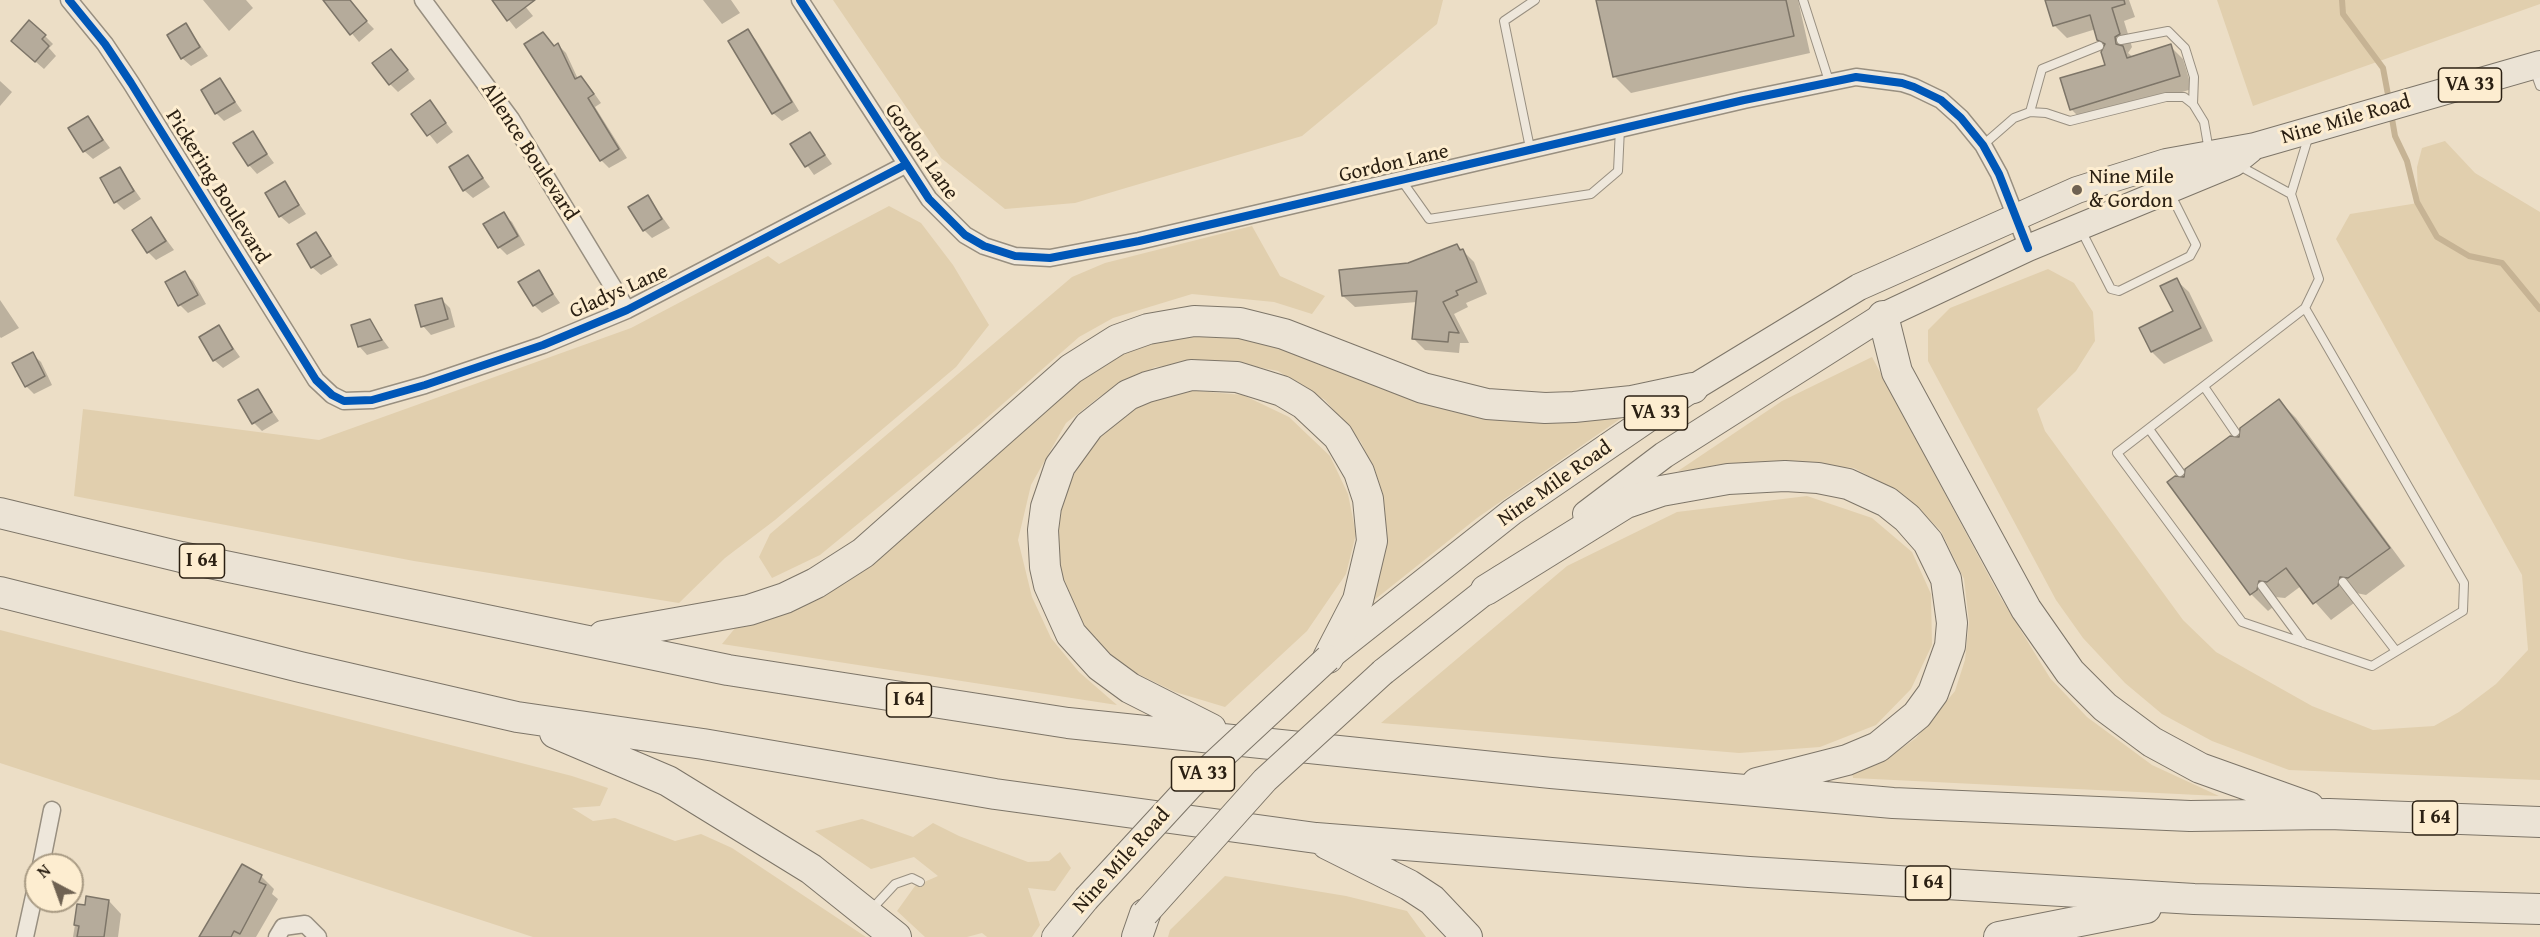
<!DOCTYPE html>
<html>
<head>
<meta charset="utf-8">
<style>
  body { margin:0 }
  #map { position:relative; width:2540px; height:937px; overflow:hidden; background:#ecdec6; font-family:"Gentium Book Plus",serif }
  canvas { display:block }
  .north { position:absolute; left:24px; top:853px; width:60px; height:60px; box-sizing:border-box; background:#fdedd0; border:2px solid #a99b84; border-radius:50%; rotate:319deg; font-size:16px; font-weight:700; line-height:24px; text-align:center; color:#2b2013 }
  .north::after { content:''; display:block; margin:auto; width:21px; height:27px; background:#6f6252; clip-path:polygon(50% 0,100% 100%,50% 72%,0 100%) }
</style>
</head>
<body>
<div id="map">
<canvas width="2540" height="937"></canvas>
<div class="north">N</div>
</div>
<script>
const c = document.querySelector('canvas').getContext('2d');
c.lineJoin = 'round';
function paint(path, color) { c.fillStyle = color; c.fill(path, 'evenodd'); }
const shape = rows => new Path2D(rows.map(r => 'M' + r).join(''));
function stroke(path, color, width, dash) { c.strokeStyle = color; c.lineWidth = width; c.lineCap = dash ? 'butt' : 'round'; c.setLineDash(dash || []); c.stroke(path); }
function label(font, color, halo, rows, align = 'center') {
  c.font = font + ' "Gentium Book Plus",serif'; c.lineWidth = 6; c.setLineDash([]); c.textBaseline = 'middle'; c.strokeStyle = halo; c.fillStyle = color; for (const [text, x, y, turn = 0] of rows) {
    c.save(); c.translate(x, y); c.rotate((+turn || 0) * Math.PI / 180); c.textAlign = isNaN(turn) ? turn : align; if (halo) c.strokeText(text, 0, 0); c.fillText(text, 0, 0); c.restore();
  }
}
const green = shape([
  [833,0,1443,0,1437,24,1302,136,1075,203,1005,209,941,158],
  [2217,0,2540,0,2540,4,2253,106],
  [2445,141,2475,173,2540,212,2540,780,2289,770,2212,741,2162,714,2125,683,2083,638,2056,600,1928,361,1928,330,1950,308,2048,269,2074,283,2093,312,2095,341,2076,371,2037,409,2045,431,2183,620,2216,652,2312,706,2373,730,2434,726,2459,712,2496,684,2528,650,2522,575,2336,239,2350,214,2418,203,2417,167,2422,148],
  [889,206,921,223,953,265,989,325,956,367,775,520,725,558,679,603,414,561,74,496,83,409,319,440,631,328,768,256,779,264],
  [1252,226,1280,276,1325,296,1312,314,1274,302,1192,294,1113,318,1079,337,981,423,820,555,772,578,759,557,770,534,1072,277,1105,263],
  [1201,335,1248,339,1287,349,1407,397,1454,412,1512,420,1623,417,1477,518,1368,605,1385,549,1385,510,1377,477,1361,442,1325,400,1278,371,1227,361,1155,367,1099,397,1066,423,1031,485,1018,540,1032,597,1051,638,1079,672,1117,705,722,644,736,627,860,573,895,545,1079,379,1114,356,1150,343],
  [1872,357,1999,595,2050,678,2087,717,2152,765,2219,796,1853,778,1852,770,1891,756,1916,738,1955,691,1965,660,1969,622,1964,579,1941,531,1904,495,1854,468,1802,463,1678,471,1782,401],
  [1185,390,1243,395,1289,417,1330,456,1348,494,1356,534,1346,574,1307,631,1225,707,1175,692,1128,669,1082,629,1061,583,1056,538,1064,492,1092,442,1130,409],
  [1807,496,1872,518,1912,552,1931,594,1932,645,1911,689,1876,725,1820,747,1739,753,1381,723,1567,566,1677,512],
  [0,630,572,776,608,788,600,806,572,808,593,821,615,818,675,841,701,834,732,848,866,937,533,937,0,763],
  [862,819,913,837,933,823,959,836,1028,862,1049,861,1060,852,1071,868,1055,891,1028,888,1040,925,1032,937,987,937,982,933,967,937,925,937,897,911,915,886,938,876,914,857,871,869,815,831],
  [1225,876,1346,896,1407,911,1426,937,1168,937,1170,930]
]);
const shadow = shape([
  [203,0,246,0,253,8,229,31],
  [324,0,346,0,374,29,359,42],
  [493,0,520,0,533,16,516,29],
  [703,0,731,0,740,13,722,24],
  [1597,0,1798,0,1810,53,1631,93,1614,76],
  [2047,0,2129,0,2135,17,2124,21,2132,47,2128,53,2133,57,2170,46,2183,59,2192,89,2084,122,2071,109,2107,66,2106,46,2099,39,2096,29,2067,38,2054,25],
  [186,25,208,56,191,66,182,58],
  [748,31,756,40,799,111,782,121,773,113],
  [543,34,555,47,558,45,566,53,578,79,581,77,589,86,601,103,595,107,627,158,609,168,601,160],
  [45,36,53,44,49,48,56,56,44,69,21,49],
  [399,59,415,79,398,92,390,84],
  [220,80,242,111,224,121,216,113],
  [0,81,12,92,0,106],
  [430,102,453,132,437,144,413,114],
  [88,118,110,148,93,159,84,151],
  [252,133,274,163,257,174,249,165],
  [810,134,832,164,814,175,792,144],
  [468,157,490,187,473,198,464,190],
  [120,169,141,199,124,210,116,202],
  [285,183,306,214,289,224,280,216],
  [648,197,670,228,652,238,644,230],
  [503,214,512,222,525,245,507,255,499,247],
  [151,219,174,250,156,260,148,252],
  [316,234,338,265,321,275,312,267],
  [1457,245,1474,262,1487,294,1466,303,1468,307,1454,314,1469,343,1460,343,1459,353,1425,350,1413,338,1417,302,1355,307,1343,296,1408,264],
  [538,272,560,303,542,313,534,305],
  [184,273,193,281,206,304,188,313,180,305],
  [2176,280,2189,292,2213,341,2164,364,2152,352,2175,312],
  [441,299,450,308,455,327,431,335,423,326],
  [0,300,19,328,1,338,0,337],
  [369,321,389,348,367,355,359,346],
  [219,327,240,357,223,368,214,360],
  [32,354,41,362,52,385,34,394,26,386],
  [258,391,279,421,262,431,254,423],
  [2279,401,2296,418,2405,566,2366,595,2356,593,2354,603,2331,620,2301,586,2285,598,2275,597,2273,607,2268,611,2251,594,2185,478,2240,439],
  [243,866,262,877,274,889,272,894,278,899,256,937,201,937],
  [109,901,121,914,118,937,73,937,78,906]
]);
const stream = shape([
  [2342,0,2343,14,2383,68,2389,100],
  [2391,113,2395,136,2407,161,2417,202,2437,237,2469,256,2502,263,2540,309]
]);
const building = shape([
  [323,0,350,0,367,21,350,35,323,0],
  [492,0,535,0,507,21,492,0],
  [1596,0,1786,0,1794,36,1613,77,1596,0],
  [2045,0,2124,0,2125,4,2112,8,2120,34,2115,37,2116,44,2123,46,2127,58,2171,44,2180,76,2070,110,2060,78,2105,65,2101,52,2105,44,2097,40,2090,15,2053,26,2045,0],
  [29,20,46,35,42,39,49,46,35,62,11,41,29,20],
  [186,23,200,47,181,59,167,35,186,23],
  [748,29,792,102,772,114,728,41,748,29],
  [543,32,554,46,558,43,575,79,581,76,594,94,588,98,619,149,600,161,524,44,543,32],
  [391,49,408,70,389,85,372,63,391,49],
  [220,78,235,102,215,114,201,90,220,78],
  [430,100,446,123,427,136,411,114,430,100],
  [88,116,103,140,83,152,68,128,88,116],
  [253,131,267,154,248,166,233,143,253,131],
  [810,132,825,155,805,167,790,144,810,132],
  [468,155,483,178,463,191,449,167,468,155],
  [120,167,134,191,114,203,100,178,120,167],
  [285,181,299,205,279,217,265,193,285,181],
  [648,195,662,219,643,231,628,207,648,195],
  [504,212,518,236,498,248,483,224,504,212],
  [151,217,166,241,147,253,132,230,151,217],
  [316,232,331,256,311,268,297,244,316,232],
  [1457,244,1460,250,1463,249,1477,282,1456,291,1458,295,1443,302,1459,333,1449,332,1448,342,1412,339,1417,291,1342,296,1339,270,1408,263,1457,244],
  [539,270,553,294,533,306,518,282,539,270],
  [185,271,198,295,178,306,165,282,185,271],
  [2177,278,2201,328,2151,352,2139,328,2173,311,2160,286,2177,278],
  [442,298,448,319,421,327,415,305,442,298],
  [370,319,382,340,358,347,351,325,370,319],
  [219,325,233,349,213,361,199,337,219,325],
  [33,352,45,376,25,387,12,363,33,352],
  [258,389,272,412,252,424,238,400,258,389],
  [2279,399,2390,548,2348,578,2340,577,2338,586,2313,604,2286,568,2267,582,2259,581,2257,590,2250,595,2167,482,2175,476,2184,477,2185,469,2230,436,2239,437,2240,428,2279,399],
  [242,864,262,875,259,882,266,885,240,934,234,931,231,937,199,937,242,864],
  [86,896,109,900,104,937,77,937,79,926,74,925,77,904,85,905,86,896]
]);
const lane = shape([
  [1803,0,1829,81],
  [2121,40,2168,31,2185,48,2194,77,2193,104],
  [2534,69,2540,86],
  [2030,112,2042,69,2099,46],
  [1983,145,2014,118,2030,112,2046,113,2070,121,2166,97,2184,97,2193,104,2204,122,2209,151],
  [1530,148,1504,21,1535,0],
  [2236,164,2291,194],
  [1402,181,1429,219,1591,194,1618,171,1620,128],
  [2081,230,2111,289,2119,291,2190,256,2196,245,2170,193],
  [2305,308,2117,453,2242,622,2372,666,2463,611,2464,583,2305,308,2319,279,2291,194,2309,135],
  [2205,388,2235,432],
  [2149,429,2180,472],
  [2343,582,2396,651],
  [2262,586,2304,643],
  [870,911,895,884,912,878,920,882]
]);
const street = shape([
  [69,0,105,44,131,83,316,380,332,395,344,401,372,400,425,385,543,345,627,310,905,165],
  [423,0,511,119,627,310],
  [800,0,929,199,965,235,984,246,1015,256,1050,258,1139,241,1744,100,1856,77,1902,83,1914,87,1941,100,1961,118,1983,145,1999,174,2028,248],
  [41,865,52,810],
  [25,937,36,887],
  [277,937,283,927,305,924,318,937]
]);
const primary = shape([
  [1586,514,1664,455,1883,316,2028,248,2234,163,2250,150],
  [1330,656,1512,512,1693,388,1859,287,2077,190,2166,162,2255,146,2540,64],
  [1383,672,1502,578],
  [1055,937,1086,899]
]);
const highway = shape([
  [1883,316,1897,372,2026,609,2070,672,2105,707,2152,742,2200,768,2309,807],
  [0,513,181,557,728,670,1068,723,1551,773,1893,803,2190,816,2329,814,2540,822],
  [1486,590,1626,503,1661,491,1728,479,1785,476,1818,478,1848,484,1887,502,1907,518,1928,542,1946,579,1952,623,1950,646,1933,693,1917,715,1878,747,1847,760,1757,783],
  [0,592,300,667,517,717,703,744,995,794,1316,838,1749,872,2194,899,2540,909],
  [603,636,749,610,785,598,816,583,863,553,1071,369,1117,340,1148,329,1194,321,1240,323,1284,334,1423,388,1487,404,1545,408,1574,407,1632,401,1693,388],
  [1211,729,1130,688,1100,666,1071,634,1049,585,1045,567,1043,530,1046,507,1060,466,1089,426,1128,395,1147,387,1191,375,1237,377,1282,391,1304,404,1338,436,1359,472,1368,499,1372,541,1358,600,1328,658],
  [555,733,668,781,811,869,896,937],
  [1327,844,1409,885,1432,900,1467,937],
  [1137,937,1145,914],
  [1999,937,2146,908]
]);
const primaryBridge = shape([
  [1086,899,1191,785,1328,658],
  [1145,914,1265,780,1383,672]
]);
const cycleway = shape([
  [69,0,105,44,131,83,316,380,332,395,344,401,372,400,425,385,543,345,627,310,905,165],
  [800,0,929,199,965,235,984,246,1015,256,1050,258,1139,241,1744,100,1856,77,1902,83,1914,87,1941,100,1961,118,1983,145,1999,174,2028,248]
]);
const markers = [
  [2077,190,6,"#6f6252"]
];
const shields = [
  [2470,85,63],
  [1656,413,63],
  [202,561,45],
  [909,700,45],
  [1203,774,63],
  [2435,818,45],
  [1928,883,45]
];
const shieldNames = [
  ["VA 33",2470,85],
  ["VA 33",1656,413],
  ["I 64",202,561],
  ["I 64",909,700],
  ["VA 33",1203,774],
  ["I 64",2435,818],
  ["I 64",1928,883]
];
const streetNames = [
  ["Nine Mile Road",2346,120,-16],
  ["Allence Boulevard",529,152,57],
  ["Gordon Lane",921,152,55],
  ["Gordon Lane",1394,164,-13],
  ["Pickering Boulevard",217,187,58],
  ["Gladys Lane",619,292,-24],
  ["Nine Mile Road",1555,484,-35],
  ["Nine Mile Road",1122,861,-48]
];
const poiNames = [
  ["Nine Mile",2089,178],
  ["& Gordon",2089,202]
];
paint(green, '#e1cfae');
paint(shadow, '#0003');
stroke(stream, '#c6b394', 6);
paint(building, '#b5ab9b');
stroke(building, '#7d7568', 1.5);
stroke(lane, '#988f80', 10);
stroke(street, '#988f80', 19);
stroke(primary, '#7d7568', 28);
stroke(highway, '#7d7568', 32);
stroke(lane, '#eee7db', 8);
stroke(street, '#eee7db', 16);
stroke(primary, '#ebe3d5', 26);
stroke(highway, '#ebe3d5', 30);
stroke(primaryBridge, '#7d7568', 28, []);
stroke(primaryBridge, '#ebe3d5', 26);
stroke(cycleway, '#0057b8', 8);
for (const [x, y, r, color] of markers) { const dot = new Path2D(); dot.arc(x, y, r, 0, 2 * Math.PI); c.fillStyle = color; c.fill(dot); stroke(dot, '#fdedd0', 2); }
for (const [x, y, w] of shields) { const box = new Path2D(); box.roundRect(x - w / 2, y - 17, w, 34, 4.5); c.fillStyle = '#fdedd0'; c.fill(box); stroke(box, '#2b2013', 1.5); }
label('bold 20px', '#2b2013', null, shieldNames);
label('21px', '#2b2013', '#fdedd0', streetNames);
label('21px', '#2b2013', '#fdedd0', poiNames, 'left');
</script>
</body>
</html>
